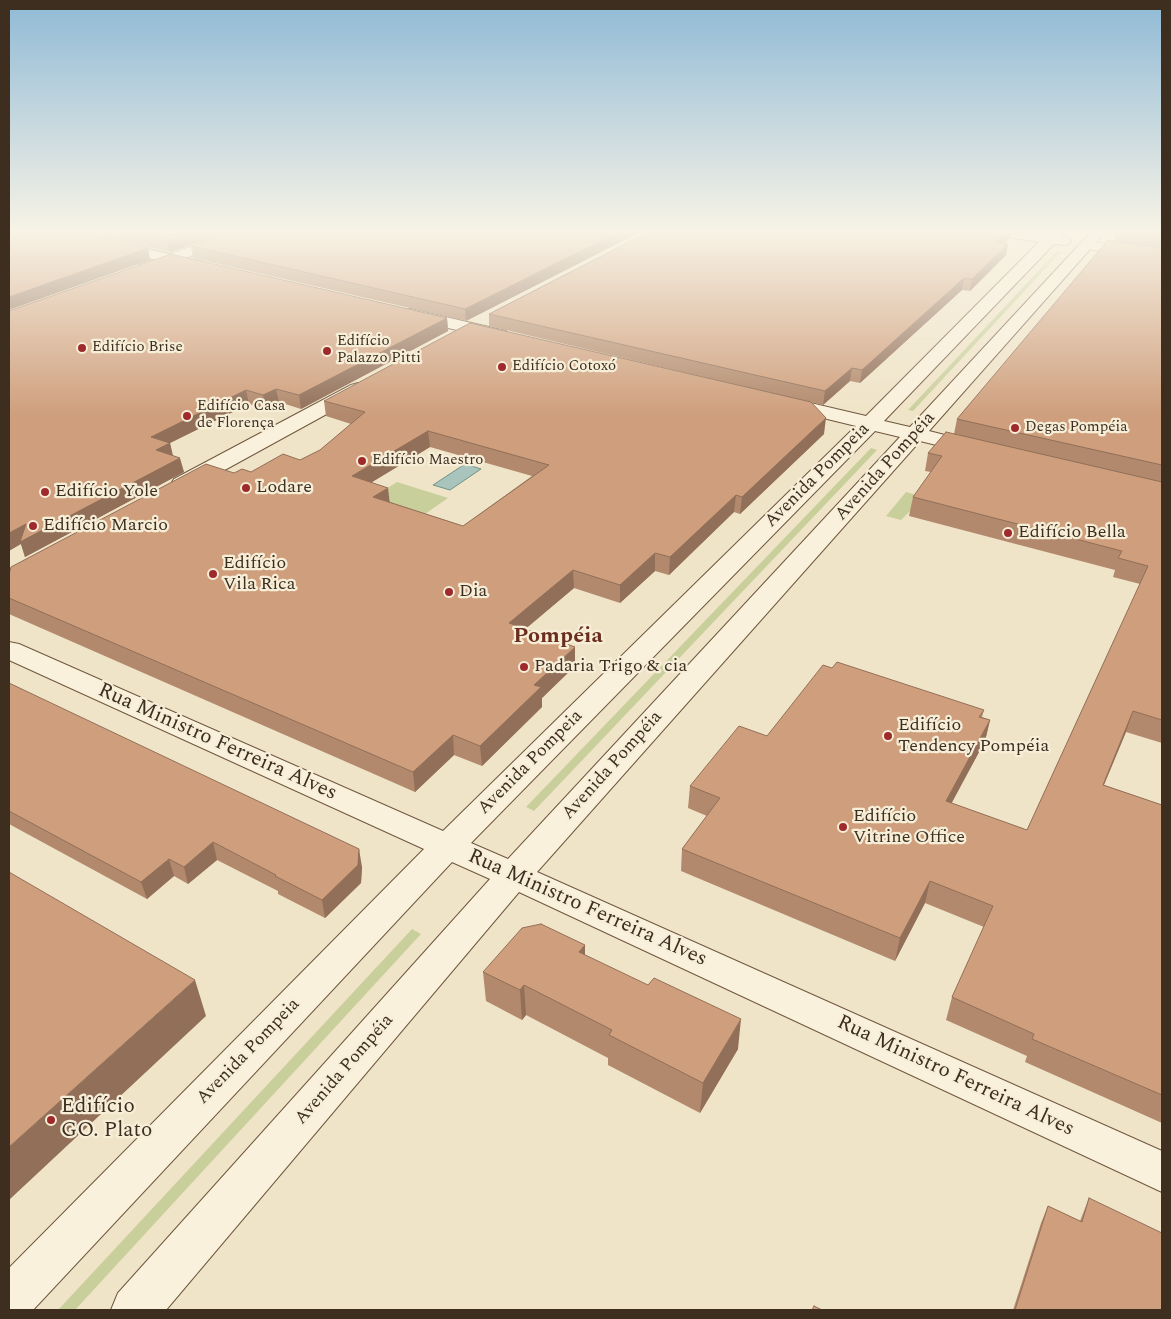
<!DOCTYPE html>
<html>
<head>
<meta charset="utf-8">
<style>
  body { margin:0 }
  #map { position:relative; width:1171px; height:1319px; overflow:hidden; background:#f0e4c8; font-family:Spectral,serif }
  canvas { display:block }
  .frame { position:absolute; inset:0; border:10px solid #3d2e20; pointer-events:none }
</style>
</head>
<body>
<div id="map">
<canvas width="1171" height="1319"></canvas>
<div class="frame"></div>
</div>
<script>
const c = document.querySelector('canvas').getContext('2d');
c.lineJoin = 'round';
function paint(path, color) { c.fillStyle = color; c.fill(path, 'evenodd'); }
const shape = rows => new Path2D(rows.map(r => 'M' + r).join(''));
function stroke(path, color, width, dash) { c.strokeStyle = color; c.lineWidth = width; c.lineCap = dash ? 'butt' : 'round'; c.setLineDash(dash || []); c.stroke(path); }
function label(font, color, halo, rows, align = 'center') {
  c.font = font + ' Spectral,serif'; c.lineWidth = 4.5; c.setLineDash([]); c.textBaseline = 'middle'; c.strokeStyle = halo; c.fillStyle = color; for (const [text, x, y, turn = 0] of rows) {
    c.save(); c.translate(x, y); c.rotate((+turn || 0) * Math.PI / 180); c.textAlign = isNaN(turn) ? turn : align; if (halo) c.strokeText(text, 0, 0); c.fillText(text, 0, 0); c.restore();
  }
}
const green = shape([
  [1057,251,1061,252,913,411,908,410],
  [871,448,877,450,534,811,526,807],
  [397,482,448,498,425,514,373,497],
  [906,492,920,496,916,505,901,520,886,516],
  [412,929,421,934,75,1310,58,1310]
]);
const water = shape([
  [465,464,481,469,450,490,433,485,465,464]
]);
const street = shape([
  [238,230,257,230,255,233,149,271,139,271,136,268,139,265,238,230],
  [1087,241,1162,253,1162,261,1082,248,1080,245,1082,242,1087,241]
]);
const secondary = shape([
  [44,230,67,230,203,262,206,265,203,268,198,270,46,233,44,230],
  [982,230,1015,230,1047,234,1052,230,1066,230,1061,236,1069,238,1071,241,1069,244,1064,245,1054,244,884,421,910,427,1093,230,1107,230,929,431,984,445,987,449,984,453,977,455,920,441,537,872,1162,1151,1162,1192,519,892,166,1310,111,1310,118,1293,490,879,452,862,33,1310,9,1310,9,1268,424,849,9,660,9,642,19,644,443,831,856,426,778,407,775,403,778,399,785,397,866,416,1039,242,989,234,984,233,982,230],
  [875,431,900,437,508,859,471,843,875,431],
  [411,309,506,331,509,335,506,339,500,340,405,318,403,314,405,310,411,309],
  [358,383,365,385,368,389,365,393,190,489,182,491,174,489,171,484,174,479,351,385,358,383]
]);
const wall = shape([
  [73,230,234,230,170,252],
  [644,230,466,321,193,258,191,246],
  [652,230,1011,230,1009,239,1004,243,1006,255,970,291,962,290,860,383,850,381,823,405,811,402,824,434,740,514,734,512,669,575,655,571,620,603,574,588,525,629,575,666,542,698,542,707,482,766,454,755,415,792,9,614,9,575,234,473,251,472,300,460,320,450,351,424,326,416,324,401,796,399,489,326,489,314],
  [430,447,532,476,463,526,390,502,372,482],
  [1117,230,1162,230,1162,743,1126,732,1104,785,1162,805,1162,1123,1025,1062,1027,1056,946,1020,952,997,984,927,925,903,895,961,681,871,682,849,707,816,688,808,690,786,767,736,984,710,982,717,990,720,985,741,951,803,1027,830,1140,584,1113,577,1115,570,909,516,913,497,931,472,925,471,928,453,954,434,957,419,1114,241],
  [9,311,447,318,448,331,301,409,279,402,266,409,249,404,170,443,173,455,184,472,25,557,21,544],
  [9,683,362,867,361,883,325,918,278,894,278,891,217,860,188,884,174,876,147,899,9,824],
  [585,945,585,955,738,1049,700,1113,608,1065,608,1058,526,1015,522,1020,486,1001,483,972],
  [1089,1198,1162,1310,1013,1310,1041,1223,1048,1206,1080,1221]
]);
const shadedWall = shape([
  [201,230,234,230,170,252,168,241],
  [623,230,644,230,466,321,465,309],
  [1010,230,1011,230,1009,239,992,253,995,242],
  [1008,244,1006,255,970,291,972,279],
  [148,248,150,260,9,310,9,297],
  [964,278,962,290,860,383,862,370],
  [447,318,448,331,301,409,299,395],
  [852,368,850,381,823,405,825,391],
  [276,389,279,402,266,409,263,395],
  [246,390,249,404,170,443,173,458,160,464,151,437],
  [826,418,824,434,740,514,742,497],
  [428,431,430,447,354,493,352,476],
  [180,458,184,472,25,557,21,544,9,551,9,533,26,524],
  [388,488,390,505,373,497],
  [736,495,734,512,669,575,670,557],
  [655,553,655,571,620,603,620,585],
  [573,570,574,588,510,642,509,623],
  [575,647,575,666,542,698,542,707,482,766,480,746,534,685],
  [1133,711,1126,732,1095,806,1103,785],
  [990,720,985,741,941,823,946,801],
  [453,735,454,755,415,792,413,772],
  [213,842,217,860,188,884,184,867],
  [359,849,362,867,361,883,325,918,322,900],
  [169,859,174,876,147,899,141,882],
  [930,881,925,903,895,961,900,938],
  [585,945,585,974,579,952],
  [195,980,206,1016,9,1200,9,1147],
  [524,985,526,1015,522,1020,520,990],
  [741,1019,738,1049,700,1113,703,1083]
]);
const building = shape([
  [9,230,67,230,148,248,9,297,9,230],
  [118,230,201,230,168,241,118,230],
  [238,230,623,230,465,309,191,246,238,230],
  [652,230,1010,230,995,242,1008,244,972,279,964,278,862,370,852,368,825,391,489,314,652,230],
  [1116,230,1162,230,1162,237,1116,230],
  [1108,240,1162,248,1162,465,957,419,1108,240],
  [171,254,447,318,299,395,276,389,263,395,246,390,151,437,170,443,156,450,180,458,20,542,26,524,9,533,9,311,171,254],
  [470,323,811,402,826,418,742,497,736,495,670,557,655,553,620,585,573,570,509,623,575,647,534,685,541,687,480,746,453,735,413,772,9,598,9,575,11,567,206,464,234,473,242,469,251,472,283,454,300,460,320,450,365,412,324,401,470,323],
  [428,431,549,465,463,526,373,497,388,488,352,476,428,431],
  [946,432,1162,482,1162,720,1133,711,1103,785,1162,805,1162,1095,1032,1039,1034,1034,952,997,993,906,930,881,900,938,682,849,720,798,690,786,739,726,767,736,823,665,832,668,837,662,984,710,979,717,990,720,946,801,1027,830,1148,566,1118,558,1122,551,913,497,942,456,928,453,946,432],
  [9,683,359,849,358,865,322,900,275,876,276,875,213,842,184,867,169,859,141,882,9,811,9,683],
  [9,872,195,980,9,1147,9,872],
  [541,924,585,945,579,952,648,985,654,978,741,1019,703,1083,609,1035,612,1030,524,985,520,990,483,972,522,928,541,924],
  [1089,1198,1162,1233,1162,1310,1015,1310,1048,1206,1082,1222,1089,1198],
  [814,1306,822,1310,812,1310,814,1306]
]);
const markers = [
  [82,348,5,"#9e2a2b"],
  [327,351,5,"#9e2a2b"],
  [502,367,5,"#9e2a2b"],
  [187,416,5,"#9e2a2b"],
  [1015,428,5,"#9e2a2b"],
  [362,461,5,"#9e2a2b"],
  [246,488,5,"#9e2a2b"],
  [45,492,5,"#9e2a2b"],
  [33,526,5,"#9e2a2b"],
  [1008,533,5,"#9e2a2b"],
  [213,574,5,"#9e2a2b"],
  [449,592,5,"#9e2a2b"],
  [524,667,5,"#9e2a2b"],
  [888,736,5,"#9e2a2b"],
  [843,827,5,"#9e2a2b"],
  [51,1120,5,"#9e2a2b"]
];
const farPoinames = [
  ["Edifício",337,342],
  ["Palazzo Pitti",337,359],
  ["Edifício Brise",92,348],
  ["Edifício Cotoxó",512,367],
  ["Edifício Casa",197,407],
  ["de Florença",197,424],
  ["Degas Pompéia",1025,428],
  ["Edifício Maestro",372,461]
];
const streetNames = [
  ["Avenida Pompéia",886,467,-48],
  ["Avenida Pompeia",818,476,-45],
  ["Avenida Pompeia",531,763,-45],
  ["Avenida Pompéia",613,766,-48],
  ["Avenida Pompeia",249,1052,-46],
  ["Avenida Pompéia",345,1070,-49]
];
const poiNames = [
  ["Lodare",256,488],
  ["Edifício Yole",55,492],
  ["Edifício Marcio",43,526],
  ["Edifício Bella",1018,533],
  ["Edifício",223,564],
  ["Vila Rica",223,585],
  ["Dia",459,592],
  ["Padaria Trigo & cia",534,667],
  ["Edifício",898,726],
  ["Tendency Pompéia",898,747],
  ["Edifício",853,817],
  ["Vitrine Office",853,838]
];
const nearStreetnames = [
  ["Rua Ministro Ferreira Alves",217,743,24],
  ["Rua Ministro Ferreira Alves",587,909,24],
  ["Rua Ministro Ferreira Alves",955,1077,25]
];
const nearPoinames = [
  ["Edifício",61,1108],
  ["GO. Plato",61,1132]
];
const districtNames = [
  ["Pompéia",558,638]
];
paint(green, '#c9cf9b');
paint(water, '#a9c4bc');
stroke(water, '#6f938a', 1);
stroke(street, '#8d765c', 2);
stroke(secondary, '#6f573f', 2);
paint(street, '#faf1dc');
paint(secondary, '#faf1dc');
paint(wall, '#b2896c');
paint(shadedWall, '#916f58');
paint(building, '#cf9f7d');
stroke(building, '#916f58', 1);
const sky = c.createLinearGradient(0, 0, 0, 414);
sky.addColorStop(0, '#8fbad6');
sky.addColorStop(0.56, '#f8f3e6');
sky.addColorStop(1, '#f8f3e600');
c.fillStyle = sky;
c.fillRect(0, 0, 1171, 414);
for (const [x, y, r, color] of markers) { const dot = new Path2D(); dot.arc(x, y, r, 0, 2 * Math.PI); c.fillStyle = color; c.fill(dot); stroke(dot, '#f7eed8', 2); }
label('15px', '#3d2e20', '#f7eed8', farPoinames, 'left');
label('18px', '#3d2e20', '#f7eed8', streetNames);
label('18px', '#3d2e20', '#f7eed8', poiNames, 'left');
label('21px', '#3d2e20', '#f7eed8', nearStreetnames);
label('21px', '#3d2e20', '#f7eed8', nearPoinames, 'left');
label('bold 22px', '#6b2e1e', '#f7eed8', districtNames);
</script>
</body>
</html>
